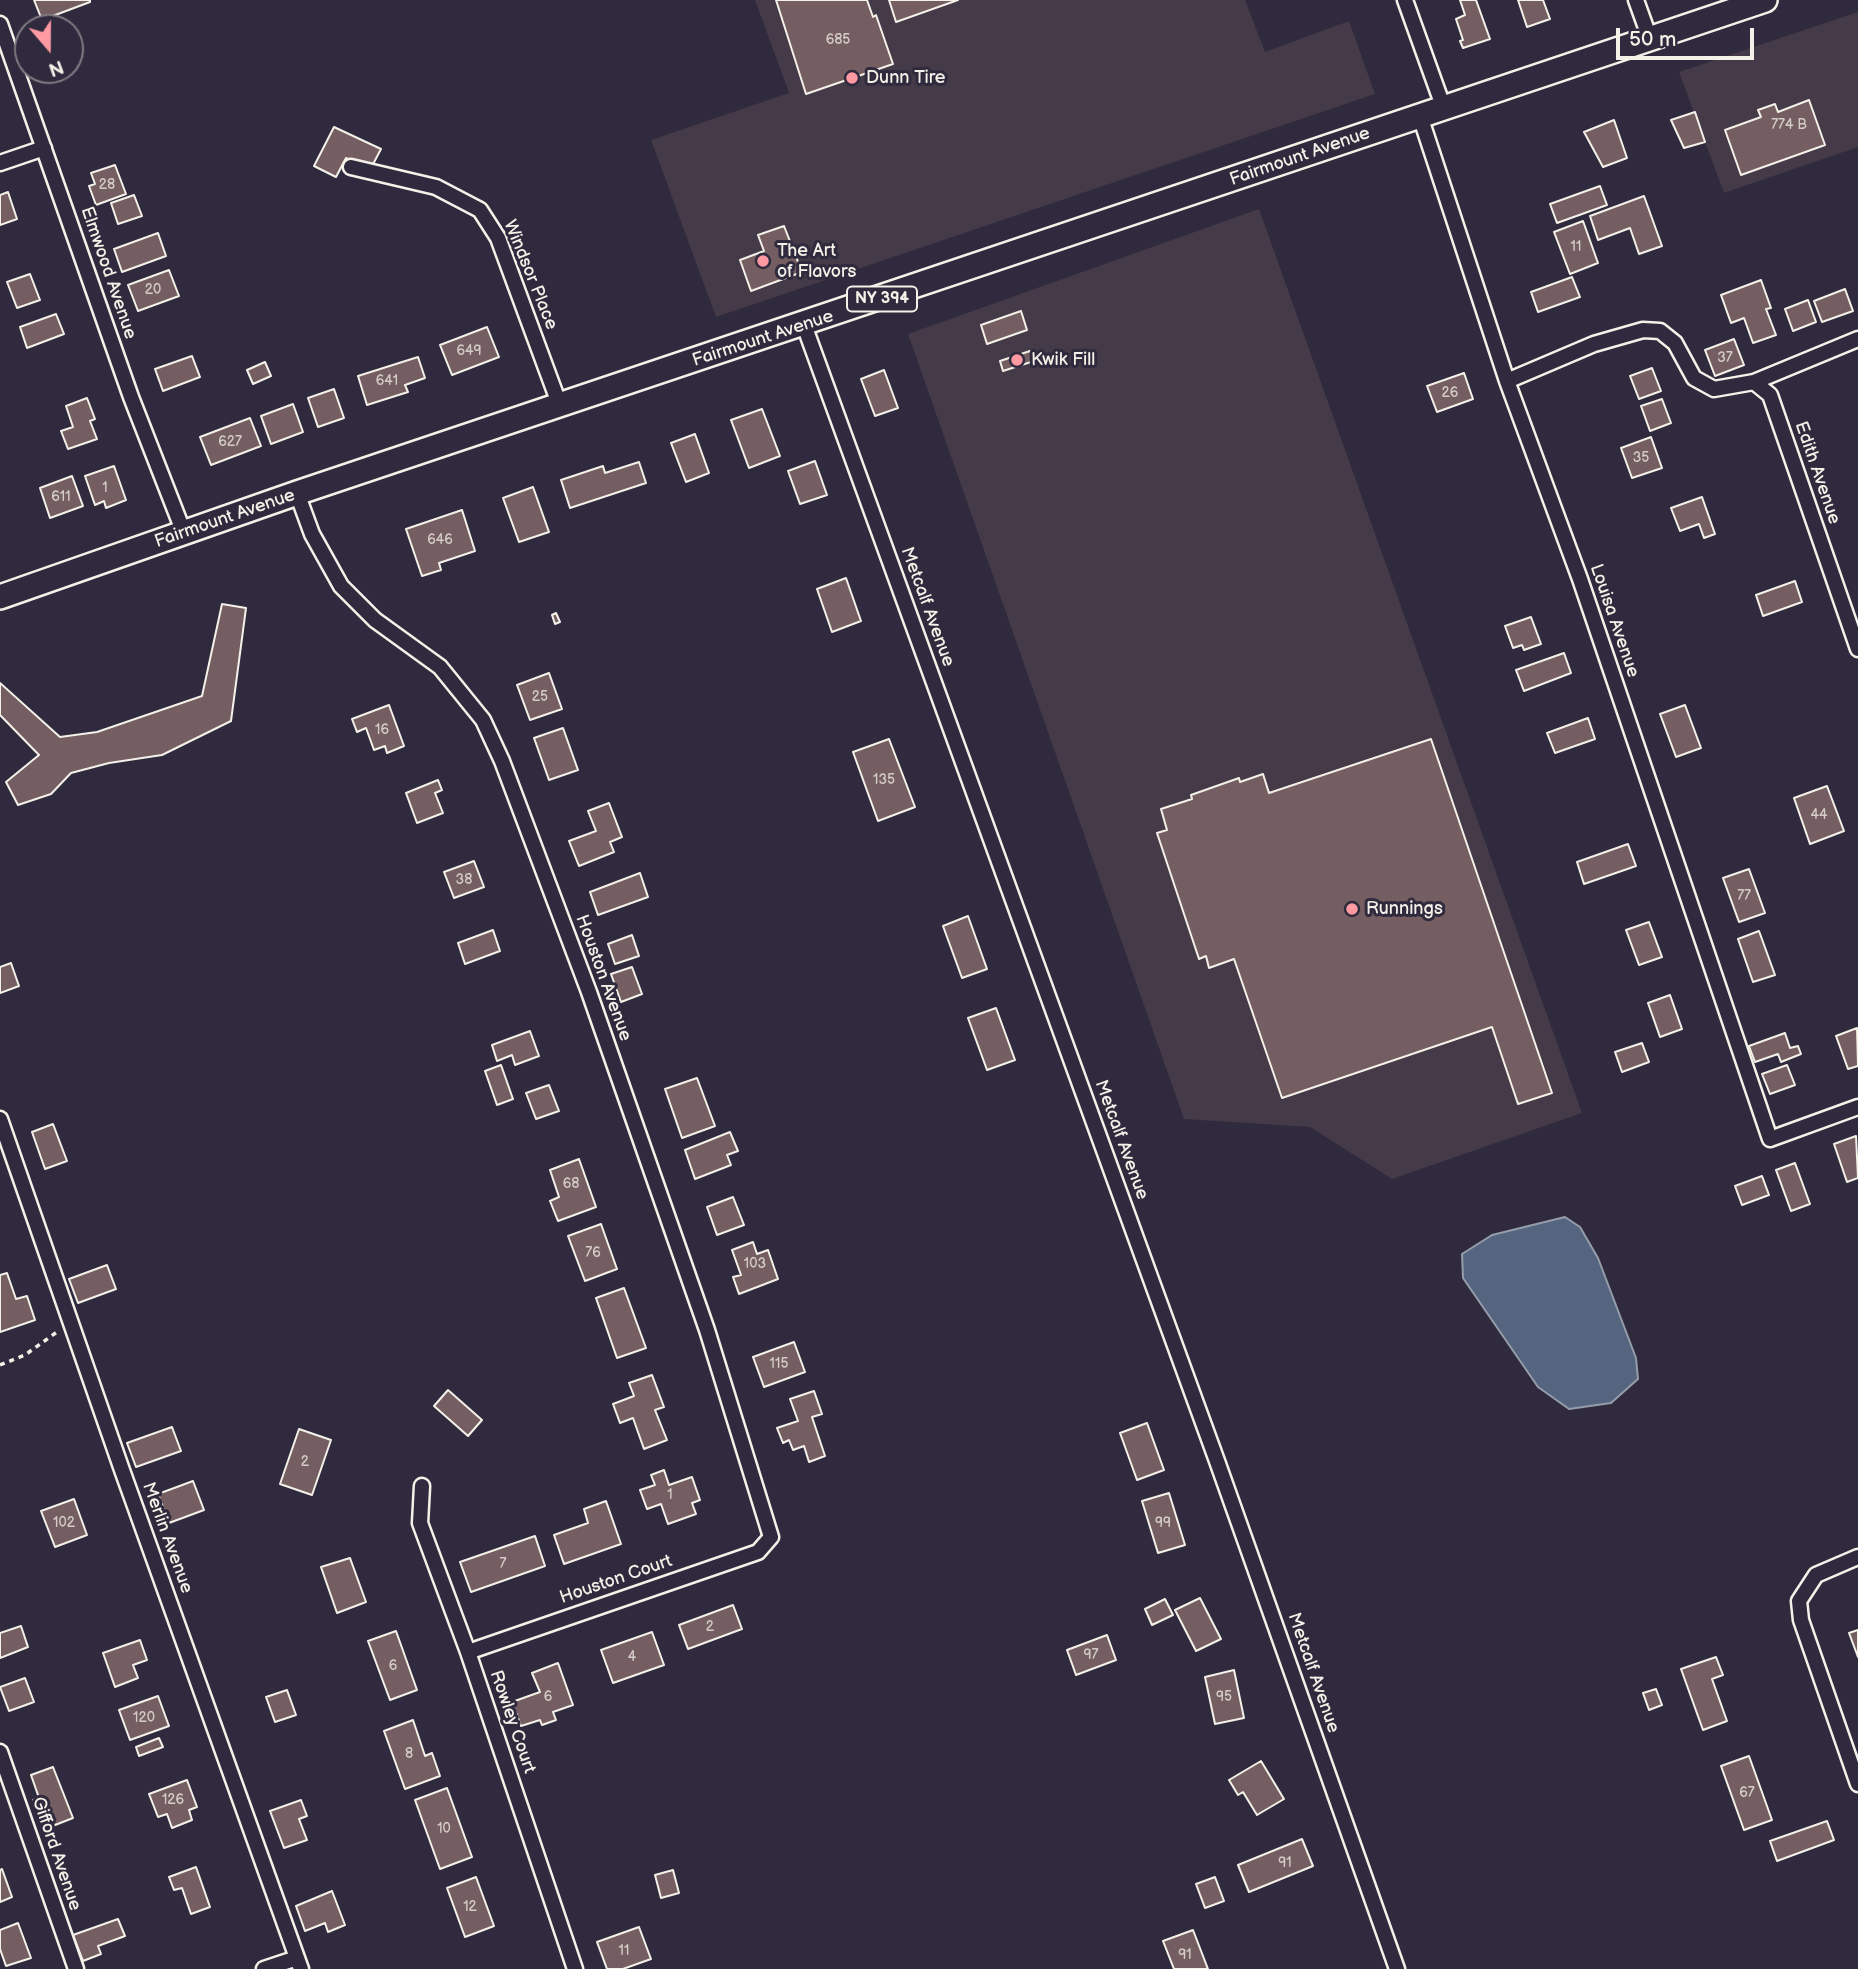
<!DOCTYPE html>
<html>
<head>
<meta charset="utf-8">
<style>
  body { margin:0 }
  #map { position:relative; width:1858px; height:1969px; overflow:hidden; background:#2f2a3d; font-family:"Balsamiq Sans",sans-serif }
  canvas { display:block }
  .north { position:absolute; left:14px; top:14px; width:70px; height:70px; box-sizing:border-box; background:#2f2a3d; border:2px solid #7e7a81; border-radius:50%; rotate:160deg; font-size:19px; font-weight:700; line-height:28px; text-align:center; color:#f4f1e8 }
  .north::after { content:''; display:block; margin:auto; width:24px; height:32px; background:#ff9aa2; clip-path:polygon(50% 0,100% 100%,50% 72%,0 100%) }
  .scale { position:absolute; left:1616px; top:28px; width:138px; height:32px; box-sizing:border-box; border:4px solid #f4f1e8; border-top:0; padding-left:9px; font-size:21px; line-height:24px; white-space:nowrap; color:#f4f1e8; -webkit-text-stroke:5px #2f2a3d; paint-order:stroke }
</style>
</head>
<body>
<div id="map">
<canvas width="1858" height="1969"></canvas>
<div class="north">N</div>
<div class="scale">50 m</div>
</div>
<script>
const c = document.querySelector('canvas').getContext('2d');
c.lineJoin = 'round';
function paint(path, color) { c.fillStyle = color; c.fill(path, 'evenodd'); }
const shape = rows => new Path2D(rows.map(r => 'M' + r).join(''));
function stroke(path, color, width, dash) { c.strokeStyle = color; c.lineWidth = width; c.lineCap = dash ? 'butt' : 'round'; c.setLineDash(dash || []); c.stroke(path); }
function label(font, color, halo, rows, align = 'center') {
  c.font = font + ' "Balsamiq Sans",sans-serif'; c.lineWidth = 6; c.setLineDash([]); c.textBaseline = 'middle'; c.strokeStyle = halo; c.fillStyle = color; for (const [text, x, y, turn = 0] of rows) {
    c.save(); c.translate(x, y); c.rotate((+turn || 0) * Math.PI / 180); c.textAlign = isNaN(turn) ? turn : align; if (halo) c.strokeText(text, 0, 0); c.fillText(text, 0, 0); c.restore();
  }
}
const built = shape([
  [755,0,1245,0,1265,52,1349,21,1375,94,716,317,651,140,789,93],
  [1858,12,1858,147,1724,193,1679,72],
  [1259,209,1582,1113,1392,1179,1310,1127,1184,1119,908,334]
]);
const water = shape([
  [1565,1217,1580,1227,1598,1258,1636,1358,1638,1379,1611,1403,1569,1409,1538,1387,1463,1278,1462,1254,1492,1235,1565,1217]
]);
const building = shape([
  [34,0,90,0,90,2,42,20,34,0],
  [776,0,867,0,873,17,876,15,893,64,806,94,776,0],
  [889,0,958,0,896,22,889,0],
  [1460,0,1476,0,1490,39,1463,48,1460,41,1463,40,1456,19,1465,15,1460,0],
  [1518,0,1543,0,1550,19,1527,27,1518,0],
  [1809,100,1825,145,1741,175,1725,130,1761,117,1758,110,1775,104,1778,112,1809,100],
  [1695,112,1705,142,1684,148,1671,120,1695,112],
  [1614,120,1627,158,1603,167,1584,132,1614,120],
  [334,127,381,149,370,170,346,158,336,177,314,166,334,127],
  [115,165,126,194,96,205,89,186,95,184,91,173,115,165],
  [1600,186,1607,205,1557,223,1550,204,1600,186],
  [8,192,17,219,0,225,0,195,8,192],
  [134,195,142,216,118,224,111,203,134,195],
  [1644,196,1662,246,1639,254,1630,228,1598,240,1590,216,1644,196],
  [1583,221,1598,263,1570,274,1554,232,1583,221],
  [784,226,802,272,751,291,740,260,764,251,758,235,784,226],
  [158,233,166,256,122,272,114,249,158,233],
  [169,270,179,296,138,311,128,285,169,270],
  [30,274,40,300,17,308,7,282,30,274],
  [1572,277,1580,297,1538,312,1531,292,1572,277],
  [1761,280,1771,308,1766,309,1776,335,1753,343,1744,318,1731,323,1721,295,1761,280],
  [1845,289,1853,311,1822,322,1814,301,1845,289],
  [1808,300,1816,322,1793,331,1785,309,1808,300],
  [1021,311,1027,330,987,344,981,325,1021,311],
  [56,314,64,334,27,348,20,327,56,314],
  [487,327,499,357,452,375,440,345,487,327],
  [1734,339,1744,365,1715,376,1705,350,1734,339],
  [1030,351,1034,361,1003,371,1000,361,1030,351],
  [192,356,200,377,163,391,155,369,192,356],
  [418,357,425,378,405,385,408,392,367,405,358,376,418,357],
  [265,362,271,376,253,384,247,370,265,362],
  [1652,368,1661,391,1639,399,1630,376,1652,368],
  [884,370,898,408,875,416,861,379,884,370],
  [1464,373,1473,399,1437,412,1427,386,1464,373],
  [334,389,344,418,318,427,308,398,334,389],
  [87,398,95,419,90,421,97,439,68,449,61,431,73,427,66,406,87,398],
  [1662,399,1671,423,1650,431,1641,406,1662,399],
  [293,404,303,432,271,444,261,416,293,404],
  [762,409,780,456,749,468,731,420,762,409],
  [250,418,261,446,211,465,200,437,250,418],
  [695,434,709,473,686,482,671,443,695,434],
  [1651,437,1662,468,1632,478,1621,448,1651,437],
  [815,461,827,495,800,504,788,471,815,461],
  [639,462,646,483,570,508,561,480,603,466,605,473,639,462],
  [114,466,126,500,106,508,104,501,95,505,85,476,114,466],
  [72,476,83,506,50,518,40,488,72,476],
  [533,487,549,532,519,542,503,498,533,487],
  [1702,497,1715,534,1704,538,1699,524,1680,531,1671,508,1702,497],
  [462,510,475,551,439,563,441,570,422,576,406,529,462,510],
  [846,578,861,621,832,632,817,589,846,578],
  [1795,581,1802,602,1763,616,1756,595,1795,581],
  [222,604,246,608,231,721,162,755,109,763,71,773,51,794,18,805,6,782,39,755,0,715,0,683,60,737,97,732,202,696,222,604],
  [556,613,560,622,555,624,552,615,556,613],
  [1531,617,1541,644,1524,650,1522,645,1513,648,1505,626,1531,617],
  [1564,653,1571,673,1524,691,1516,670,1564,653],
  [549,673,562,709,530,720,517,685,549,673],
  [389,705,404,746,387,753,385,746,374,750,366,728,357,732,352,719,389,705],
  [1685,705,1701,748,1676,757,1660,714,1685,705],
  [1588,718,1595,739,1555,753,1547,733,1588,718],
  [563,728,578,770,549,780,534,738,563,728],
  [889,739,915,807,878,821,853,752,889,739],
  [1431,739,1552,1093,1518,1104,1492,1027,1282,1098,1234,959,1209,968,1206,956,1199,959,1157,833,1167,830,1161,809,1192,799,1191,795,1239,778,1240,782,1263,774,1269,793,1431,739],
  [438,780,442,790,435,793,443,813,417,823,406,793,438,780],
  [1827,786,1844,831,1810,844,1794,798,1827,786],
  [609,803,622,837,610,842,614,852,579,866,569,841,596,831,588,811,609,803],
  [1628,844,1636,866,1584,884,1577,862,1628,844],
  [474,861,484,887,454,898,444,872,474,861],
  [1749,869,1765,913,1739,922,1723,878,1749,869],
  [640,873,648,897,598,915,590,892,640,873],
  [968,916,987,969,962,978,943,926,968,916],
  [1649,922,1662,957,1639,965,1626,930,1649,922],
  [493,930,500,951,465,964,458,943,493,930],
  [1759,931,1775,975,1753,982,1738,939,1759,931],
  [632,935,639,956,615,964,608,944,632,935],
  [11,963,19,986,0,993,0,967,11,963],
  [632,967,642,994,621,1002,611,974,632,967],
  [1670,995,1682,1029,1660,1037,1648,1003,1670,995],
  [996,1008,1015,1060,987,1070,968,1018,996,1008],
  [1857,1028,1858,1066,1848,1069,1836,1036,1857,1028],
  [530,1031,539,1056,515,1065,512,1055,497,1061,492,1045,530,1031],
  [1785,1033,1790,1048,1798,1046,1801,1054,1781,1062,1778,1054,1755,1062,1749,1046,1785,1033],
  [1642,1043,1649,1062,1622,1072,1615,1052,1642,1043],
  [501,1065,513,1099,497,1105,485,1071,501,1065],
  [1787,1065,1795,1085,1770,1094,1762,1074,1787,1065],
  [697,1078,715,1126,682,1138,665,1089,697,1078],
  [549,1085,559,1111,536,1119,526,1093,549,1085],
  [53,1124,67,1161,45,1169,32,1132,53,1124],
  [730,1132,738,1151,727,1155,731,1165,695,1179,685,1150,730,1132],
  [1856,1136,1858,1178,1847,1182,1834,1144,1856,1136],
  [579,1159,596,1207,558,1221,550,1201,559,1197,550,1170,579,1159],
  [1795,1163,1810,1204,1791,1211,1776,1170,1795,1163],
  [1762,1176,1769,1195,1742,1205,1735,1186,1762,1176],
  [733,1197,744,1225,717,1235,707,1207,733,1197],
  [601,1224,617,1269,585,1281,568,1236,601,1224],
  [753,1242,757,1254,768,1250,778,1279,739,1294,733,1277,741,1275,732,1250,753,1242],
  [107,1265,116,1289,78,1303,69,1279,107,1265],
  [7,1273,16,1299,27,1296,35,1320,0,1332,0,1275,7,1273],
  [624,1288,646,1348,617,1358,596,1298,624,1288],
  [794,1342,805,1372,764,1387,753,1357,794,1342],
  [652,1375,664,1407,655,1410,667,1440,644,1449,633,1418,620,1423,613,1404,634,1396,629,1383,652,1375],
  [448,1390,482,1420,468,1436,434,1406,448,1390],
  [814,1391,822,1414,812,1417,825,1456,809,1462,804,1446,793,1450,789,1440,783,1443,777,1428,798,1421,790,1399,814,1391],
  [1147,1423,1164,1470,1137,1480,1120,1433,1147,1423],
  [172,1427,181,1451,136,1467,127,1443,172,1427],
  [299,1429,331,1440,312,1495,280,1484,299,1429],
  [664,1470,669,1485,692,1477,700,1500,692,1503,696,1514,668,1524,661,1504,647,1509,640,1490,655,1485,651,1475,664,1470],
  [193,1481,204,1510,169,1523,158,1494,193,1481],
  [1169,1493,1185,1545,1158,1553,1142,1501,1169,1493],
  [74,1499,87,1535,55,1547,41,1511,74,1499],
  [606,1501,621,1544,564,1564,554,1535,588,1523,584,1509,606,1501],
  [535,1536,545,1566,471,1592,460,1562,535,1536],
  [350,1558,366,1602,337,1613,321,1567,350,1558],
  [1200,1598,1221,1639,1196,1651,1175,1610,1200,1598],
  [1165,1599,1173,1615,1152,1625,1145,1609,1165,1599],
  [733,1605,742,1629,688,1649,679,1625,733,1605],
  [21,1626,28,1647,0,1658,0,1633,21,1626],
  [1858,1630,1858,1657,1849,1633,1858,1630],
  [396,1631,417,1690,390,1700,368,1641,396,1631],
  [652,1632,664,1665,613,1683,601,1650,652,1632],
  [1107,1635,1116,1660,1076,1675,1067,1650,1107,1635],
  [140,1640,147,1660,133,1665,138,1678,115,1687,103,1653,140,1640],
  [1716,1657,1723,1675,1712,1679,1727,1721,1703,1730,1681,1669,1716,1657],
  [558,1663,573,1705,553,1712,556,1720,542,1725,540,1720,521,1726,512,1702,540,1692,532,1673,558,1663],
  [1234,1670,1244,1718,1215,1724,1205,1677,1234,1670],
  [25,1678,34,1702,9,1711,0,1687,25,1678],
  [1656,1689,1662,1705,1649,1710,1643,1693,1656,1689],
  [287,1690,296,1715,275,1722,266,1697,287,1690],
  [158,1696,169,1726,130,1740,119,1710,158,1696],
  [413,1720,425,1756,432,1753,440,1776,405,1789,384,1731,413,1720],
  [159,1738,163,1747,139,1756,136,1747,159,1738],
  [1749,1756,1772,1820,1744,1830,1721,1766,1749,1756],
  [1261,1761,1284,1799,1257,1815,1243,1792,1238,1795,1229,1780,1261,1761],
  [53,1767,73,1818,50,1827,46,1817,41,1819,33,1800,39,1798,31,1775,53,1767],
  [187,1780,197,1807,189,1810,192,1820,172,1828,167,1814,158,1817,149,1794,187,1780],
  [447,1788,472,1857,440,1869,415,1800,447,1788],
  [301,1800,307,1816,299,1819,307,1840,284,1848,270,1811,301,1800],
  [1827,1821,1834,1840,1777,1861,1770,1841,1827,1821],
  [1302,1839,1313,1866,1249,1892,1238,1865,1302,1839],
  [196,1867,210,1907,191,1914,182,1888,174,1890,169,1877,196,1867],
  [2,1869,12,1897,0,1902,0,1870,2,1869],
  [673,1870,679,1893,661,1898,655,1875,673,1870],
  [476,1877,494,1926,465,1937,447,1888,476,1877],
  [1215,1877,1224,1901,1205,1908,1196,1884,1215,1877],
  [332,1891,345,1925,328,1932,325,1923,305,1931,296,1906,332,1891],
  [118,1919,125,1936,98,1946,101,1954,83,1961,73,1935,118,1919],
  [18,1923,31,1958,6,1966,0,1949,0,1930,18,1923],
  [639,1927,651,1959,623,1969,607,1969,597,1942,639,1927],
  [1193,1930,1208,1969,1174,1969,1163,1941,1193,1930]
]);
const path = shape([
  [0,1365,25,1355,57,1332]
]);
const street = shape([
  [1405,0,1443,106],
  [1636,0,1650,39],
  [0,24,131,397,184,533],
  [1420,116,1507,381,1580,579,1770,1139,1858,1107],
  [0,163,44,148],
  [351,167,436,187,480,210,498,238,560,406],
  [804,325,1217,1461,1397,1969],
  [1507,381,1594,344,1643,330,1660,331,1675,343,1694,378,1714,389,1754,382,1858,339],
  [1754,382,1770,395,1858,649],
  [297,493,312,534,341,586,375,620,440,667,483,720,502,761,589,992,707,1330,771,1537,758,1552,468,1652],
  [0,1119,122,1470,301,1969],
  [422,1486,420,1523,468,1652,575,1969],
  [1858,1557,1816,1575,1799,1601,1801,1620,1858,1784],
  [0,1752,76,1969],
  [264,1969,297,1958]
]);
const primary = shape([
  [0,597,297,493,1765,0]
]);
const markers = [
  [852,78,7,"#ff9aa2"],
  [763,261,7,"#ff9aa2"],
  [1017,360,7,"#ff9aa2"],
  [1352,909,7,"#ff9aa2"]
];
const numberNames = [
  ["685",838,40],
  ["774 B",1789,125],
  ["28",107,185],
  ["11",1576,247],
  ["20",153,290],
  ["649",469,351],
  ["37",1725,358],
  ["641",387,381],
  ["26",1450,393],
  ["627",230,442],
  ["35",1641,458],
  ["1",105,488],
  ["611",61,497],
  ["646",440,540],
  ["25",540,697],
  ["16",382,730],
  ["135",884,780],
  ["44",1819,815],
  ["38",464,880],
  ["77",1744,896],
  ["68",571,1184],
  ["76",593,1253],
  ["103",755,1264],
  ["115",779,1364],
  ["2",305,1462],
  ["1",670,1495],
  ["102",64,1523],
  ["99",1163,1523],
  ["7",503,1564],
  ["2",710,1627],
  ["97",1091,1655],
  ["4",632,1657],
  ["6",393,1666],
  ["6",548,1697],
  ["95",1224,1697],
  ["120",144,1718],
  ["8",409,1754],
  ["67",1747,1793],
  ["126",173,1800],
  ["10",444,1829],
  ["91",1285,1863],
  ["12",470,1907],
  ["11",624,1951],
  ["91",1185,1955]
];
const shields = [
  [882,299,70]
];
const shieldNames = [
  ["NY 394",882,299]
];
const poiNames = [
  ["Dunn Tire",866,78],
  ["The Art",777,251],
  ["of Flavors",777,272],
  ["Kwik Fill",1031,360],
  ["Runnings",1366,909]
];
const streetNames = [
  ["Fairmount Avenue",1300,157,-19],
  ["Elmwood Avenue",108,273,71],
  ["Windsor Place",530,275,68],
  ["Fairmount Avenue",763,339,-18],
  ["Edith Avenue",1817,473,71],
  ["Fairmount Avenue",225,519,-19],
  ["Metcalf Avenue",927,607,70],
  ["Louisa Avenue",1614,621,71],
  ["Houston Avenue",603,978,70],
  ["Metcalf Avenue",1121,1140,70],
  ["Merlin Avenue",167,1538,70],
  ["Houston Court",616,1580,-19],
  ["Metcalf Avenue",1313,1673,71],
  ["Rowley Court",512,1722,71],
  ["Gifford Avenue",56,1854,71]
];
paint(built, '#443a48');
paint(water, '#556580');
stroke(water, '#959daa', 2);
paint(building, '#745e62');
stroke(building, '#f4f1e8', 2);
stroke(street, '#f4f1e8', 19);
stroke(primary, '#f4f1e8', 28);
stroke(path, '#f4f1e8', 3.5, [5, 5]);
stroke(street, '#2f2a3d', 14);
stroke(primary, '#2f2a3d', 23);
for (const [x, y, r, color] of markers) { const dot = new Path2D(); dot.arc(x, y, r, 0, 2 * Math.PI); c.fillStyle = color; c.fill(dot); stroke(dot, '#2f2a3d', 2.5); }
label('14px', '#d4ccc6', null, numberNames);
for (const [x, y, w] of shields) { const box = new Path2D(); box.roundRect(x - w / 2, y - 12.5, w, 25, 5); c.fillStyle = '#2f2a3d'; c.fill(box); stroke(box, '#f4f1e8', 2); }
label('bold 16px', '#f4f1e8', null, shieldNames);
label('18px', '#f4f1e8', '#2f2a3d', poiNames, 'left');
label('18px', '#f4f1e8', '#2f2a3d', streetNames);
</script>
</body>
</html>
